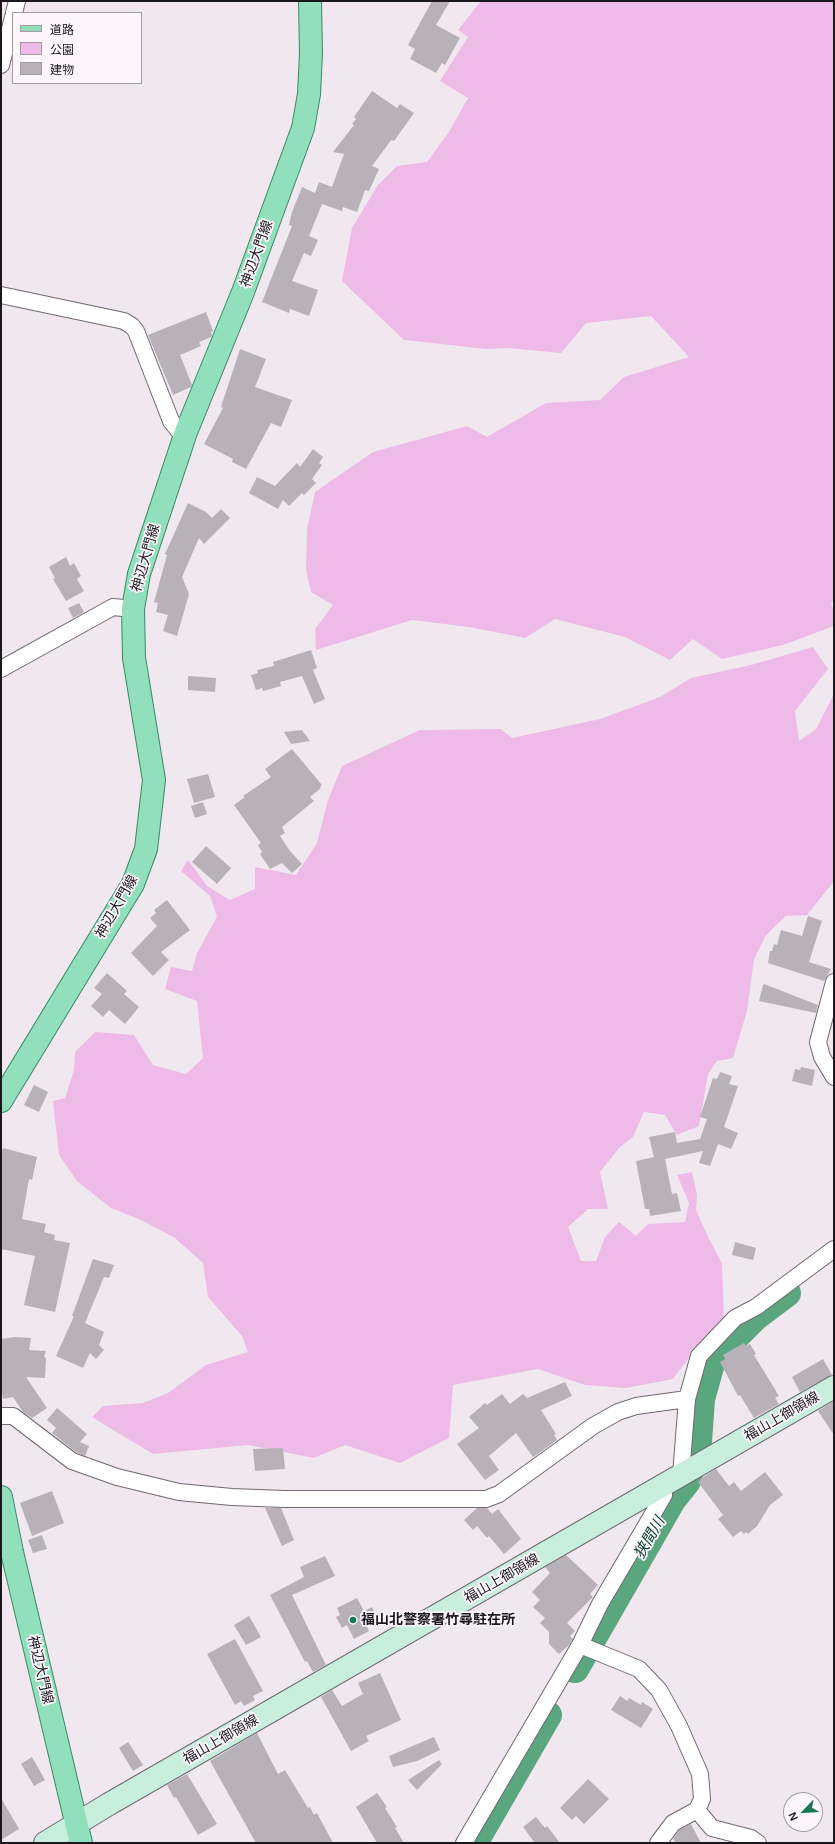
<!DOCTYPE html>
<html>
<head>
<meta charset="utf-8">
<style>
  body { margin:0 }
  #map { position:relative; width:835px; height:1844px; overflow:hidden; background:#f0e8ee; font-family:Helvetica,"Noto Sans JP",sans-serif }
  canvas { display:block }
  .frame { position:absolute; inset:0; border:2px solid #1b181b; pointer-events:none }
  .legend { position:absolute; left:12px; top:12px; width:130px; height:72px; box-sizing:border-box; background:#fdf5fc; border:1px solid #a39da2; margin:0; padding:5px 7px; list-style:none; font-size:12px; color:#1b181b }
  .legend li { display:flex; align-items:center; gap:8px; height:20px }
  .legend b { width:20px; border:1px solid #a39da2 }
  .north { position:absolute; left:783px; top:1792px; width:40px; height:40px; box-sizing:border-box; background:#fdf5fc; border:1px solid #a39da2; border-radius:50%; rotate:245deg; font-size:11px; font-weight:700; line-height:16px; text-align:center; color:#1b181b }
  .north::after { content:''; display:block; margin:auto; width:14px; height:18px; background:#167951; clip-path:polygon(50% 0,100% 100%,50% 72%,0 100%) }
</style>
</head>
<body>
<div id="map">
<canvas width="835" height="1844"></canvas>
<div class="frame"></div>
<ul class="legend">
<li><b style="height:5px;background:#91dfbc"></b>道路</li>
<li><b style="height:11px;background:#eebbe8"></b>公園</li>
<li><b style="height:11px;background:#b9b1b8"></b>建物</li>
</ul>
<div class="north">N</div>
</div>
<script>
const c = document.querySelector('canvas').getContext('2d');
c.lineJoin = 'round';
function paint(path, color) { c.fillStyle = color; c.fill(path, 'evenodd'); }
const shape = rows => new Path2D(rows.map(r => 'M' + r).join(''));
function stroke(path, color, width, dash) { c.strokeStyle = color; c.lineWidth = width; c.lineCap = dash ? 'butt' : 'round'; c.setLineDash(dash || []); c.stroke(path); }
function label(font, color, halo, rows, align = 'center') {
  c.font = font + ' Helvetica,"Noto Sans JP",sans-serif'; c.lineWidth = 3.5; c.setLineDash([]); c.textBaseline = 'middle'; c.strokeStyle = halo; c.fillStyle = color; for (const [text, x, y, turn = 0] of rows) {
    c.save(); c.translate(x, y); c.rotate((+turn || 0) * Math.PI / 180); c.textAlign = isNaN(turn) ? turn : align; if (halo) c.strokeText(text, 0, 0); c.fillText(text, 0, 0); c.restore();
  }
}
const green = shape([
  [481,1,834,1,834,601,831,603,834,613,834,626,783,645,722,659,693,639,670,660,625,637,555,619,525,638,469,627,412,620,316,650,315,629,333,605,311,592,306,570,307,529,315,492,373,452,467,426,487,437,546,403,600,400,624,377,689,357,651,316,586,323,561,353,508,348,486,349,404,340,342,281,352,228,378,185,397,166,427,162,449,132,468,98,440,81,468,37,458,30],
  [813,647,828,669,795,711,799,741,816,729,834,694,834,881,807,915,786,916,766,935,754,959,747,1011,733,1058,717,1061,708,1074,699,1126,677,1135,665,1115,644,1112,633,1137,620,1147,600,1172,608,1209,588,1209,568,1227,581,1261,596,1261,605,1237,619,1222,636,1236,648,1224,685,1222,689,1203,677,1175,692,1172,697,1195,696,1210,709,1239,722,1263,724,1321,695,1350,673,1379,626,1388,585,1385,538,1369,453,1385,449,1438,400,1463,345,1445,314,1458,248,1445,153,1454,92,1417,103,1406,143,1403,168,1393,206,1365,248,1352,242,1336,208,1297,203,1263,175,1238,141,1220,111,1208,77,1181,59,1155,53,1101,65,1098,74,1070,75,1052,95,1032,134,1035,153,1065,186,1074,203,1058,197,1001,165,989,171,967,192,971,197,953,217,917,210,896,181,871,188,860,207,886,230,900,255,889,255,867,296,875,317,843,328,800,342,766,420,730,501,729,512,738,600,719,660,697,691,678,751,665]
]);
const river = shape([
  [575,1669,672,1500,687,1481,698,1442,701,1399,712,1360,755,1317,787,1293],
  [474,1843,548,1715]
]);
const building = shape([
  [432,1,450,1,436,25,460,38,445,65,442,63,436,73,410,59,415,49,408,45],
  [372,91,397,108,400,104,414,113,394,141,391,140,389,143,372,166,379,169,369,191,365,190,357,212,343,207,342,211,322,204,309,236,318,240,311,256,304,253,292,281,318,290,309,316,290,309,289,313,262,302,292,226,289,225,292,212,302,187,315,193,319,182,332,187,344,154,333,152,354,125,352,124,356,119,354,117],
  [206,312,213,331,211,332,212,335,211,337,199,342,201,346,180,355,192,385,191,387,173,395,148,335],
  [240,349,266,359,255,387,292,400,281,427,271,423,246,469,232,462,233,459,204,444,223,408,221,407],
  [313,449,323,457,319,463,322,465,312,479,316,483,304,495,302,493,289,506,283,500,278,509,249,493,257,477,275,486,297,463,300,467],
  [188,503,206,512,212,518,221,509,230,518,204,544,199,538,182,577,189,594,177,636,163,631,168,615,156,612,158,603,154,602,167,555,165,554],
  [66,557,70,566,74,563,81,576,77,579,84,591,66,601,53,579,55,578,49,567],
  [79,603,84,612,73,618,68,608],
  [311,650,317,668,313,670,325,699,314,704,302,676,280,682,281,686,263,691,262,688,256,690,251,675,258,673,257,670,274,666,273,662],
  [188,676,216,678,215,692,188,690],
  [302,730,310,741,291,744,284,732],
  [292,749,322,785,320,787,321,788,310,797,314,801,282,827,285,833,280,836,290,851,302,864,292,873,282,863,270,869,260,854,262,852,258,845,261,843,234,805,245,797,243,796,271,777,265,769],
  [208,774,215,797,194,803,187,779],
  [203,802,207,814,195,818,191,806],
  [206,846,231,868,217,884,192,862],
  [167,900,190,930,161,952,169,960,153,976,131,953,157,926,150,918,156,913,154,910],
  [808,916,822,921,809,962,831,969,824,981,768,963,770,951,772,951,774,944,777,945,781,930,802,936],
  [107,973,127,991,124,994,139,1007,125,1024,109,1010,103,1017,91,1006,102,994,94,988],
  [764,984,818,1005,816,1013,759,1001,763,985],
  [801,1067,815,1070,812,1086,792,1081,795,1069,800,1070],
  [720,1072,732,1076,729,1084,738,1086,724,1127,738,1133,731,1149,718,1144,710,1166,699,1163,703,1151,665,1159,672,1194,677,1193,681,1211,650,1216,649,1209,645,1209,636,1161,654,1157,649,1137,675,1132,677,1143,700,1139,707,1119,700,1117,713,1078,717,1079],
  [34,1085,48,1092,39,1112,24,1105],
  [3,1148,37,1157,32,1180,29,1179,22,1219,46,1224,44,1232,55,1235,54,1240,70,1243,55,1312,24,1305,35,1256,1,1249,1,1155],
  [735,1242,756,1248,753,1260,732,1255],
  [93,1259,114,1265,109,1278,104,1277,85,1323,104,1332,99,1345,104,1350,96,1359,90,1353,83,1368,56,1356,74,1316,72,1316],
  [15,1337,31,1338,29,1350,46,1351,44,1357,46,1358,45,1378,26,1377,47,1408,32,1418,23,1412,13,1397,3,1399,1,1386,1,1339],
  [744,1343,746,1346,750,1344,756,1354,754,1355,779,1396,775,1398,779,1404,754,1418,740,1395,738,1396,720,1362,725,1359,723,1355],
  [823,1359,832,1375,800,1392,792,1377],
  [565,1382,572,1396,541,1410,556,1434,554,1435,557,1440,533,1457,516,1433,489,1456,499,1470,485,1480,457,1444,479,1428,469,1417,485,1403,487,1405,502,1394,510,1404,523,1394,527,1398],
  [834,1401,834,1435,818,1411],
  [57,1408,87,1434,80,1442,89,1446,85,1456,77,1453,52,1433,56,1428,47,1420],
  [283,1448,285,1469,255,1471,253,1449],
  [716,1469,729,1486,734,1482,741,1491,765,1472,783,1495,770,1505,757,1526,748,1534,746,1532,744,1534,741,1531,733,1537,718,1519,723,1515,698,1482,701,1480,700,1479],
  [52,1491,64,1523,32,1536,20,1503],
  [265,1508,281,1508,294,1540,282,1546],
  [477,1508,487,1508,492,1514,498,1509,521,1539,504,1554,489,1536,487,1538,477,1526,473,1530,464,1520],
  [42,1535,47,1549,33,1553,28,1540],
  [566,1555,598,1585,590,1594,593,1597,567,1623,575,1631,570,1636,573,1639,569,1645,559,1654,549,1644,549,1632,540,1623,545,1618,533,1607,540,1600,532,1592,550,1573,545,1567],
  [325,1556,335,1576,292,1595,326,1665,313,1672,307,1661,305,1662,270,1595,304,1577,300,1567],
  [357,1598,364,1611,372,1607,378,1618,366,1625,369,1631,354,1639,347,1625,342,1628,336,1617,340,1615,337,1608],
  [249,1616,261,1637,246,1645,234,1625],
  [235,1639,263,1691,253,1696,255,1700,244,1706,241,1701,235,1705,207,1654],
  [380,1673,401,1720,366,1736,369,1741,351,1751,321,1697,332,1690,342,1706,363,1694,358,1683],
  [620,1696,627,1701,629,1698,641,1705,642,1702,653,1709,641,1728,611,1710],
  [257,1733,278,1774,285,1770,308,1808,310,1807,314,1815,317,1813,333,1843,256,1843,210,1761],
  [434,1737,440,1750,417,1761,393,1767,389,1756],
  [128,1742,143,1765,133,1771,119,1748],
  [32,1757,45,1780,34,1786,21,1764],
  [439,1760,442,1764,417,1790,408,1780],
  [187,1774,217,1824,198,1835,176,1797,174,1798,167,1785],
  [588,1779,609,1799,584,1824,576,1816,572,1820,560,1808],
  [377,1793,387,1807,385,1808,397,1827,395,1828,404,1843,377,1843,356,1807],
  [1,1798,19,1829,1,1840],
  [536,1817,545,1828,547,1826,560,1843,535,1843,523,1827],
  [691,1824,701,1843,676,1843,673,1839,679,1830]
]);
const street = shape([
  [14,13,17,1],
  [1,65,13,17],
  [1,295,124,321,132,326,136,331,171,421,178,430,186,432],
  [1,669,113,607,133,609],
  [834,982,818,1042,822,1057,834,1077],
  [1,1416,13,1416,72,1461,117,1477,179,1492,232,1497,284,1499,486,1499,499,1494,593,1426,618,1412,636,1406,687,1399],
  [681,1475,687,1399,699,1356,735,1318,756,1307,834,1249],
  [580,1645,639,1669,659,1690,679,1726,700,1774,702,1799,697,1810,673,1823,658,1843],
  [697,1810,712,1828,751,1838,758,1843],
  [464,1843,580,1645,600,1604,664,1495,663,1486]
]);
const secondary = shape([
  [45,1843,109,1804,834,1387]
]);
const primary = shape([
  [1,1101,133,884,146,849,154,780,134,658,133,609,139,574,186,432,243,292,303,128,309,94,311,54,310,1],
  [1,1497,12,1552,81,1843]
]);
const markers = [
  [353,1620,4,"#167951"]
];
const streetNames = [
  ["神辺大門線",257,254,-70],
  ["神辺大門線",146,558,-74],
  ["神辺大門線",117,907,-60],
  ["福山上御領線",782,1417,-30],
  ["福山上御領線",502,1579,-30],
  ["神辺大門線",40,1670,77],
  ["福山上御領線",221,1740,-30]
];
const poiNames = [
  ["福山北警察署竹尋駐在所",361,1620]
];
const waterNames = [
  ["狭間川",650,1538,-60]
];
paint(green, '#eebbe8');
stroke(river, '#59a67f', 28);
paint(building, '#b9b1b8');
stroke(street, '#70696f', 18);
stroke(secondary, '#70696f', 24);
stroke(primary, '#388b67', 24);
stroke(street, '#fff', 16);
stroke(secondary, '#c8efde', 22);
stroke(primary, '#91dfbc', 22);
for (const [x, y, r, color] of markers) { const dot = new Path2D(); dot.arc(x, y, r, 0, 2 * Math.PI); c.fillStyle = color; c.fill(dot); stroke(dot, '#fdf5fc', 1.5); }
label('14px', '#1b181b', '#fdf5fc', streetNames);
label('bold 14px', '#1b181b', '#fdf5fc', poiNames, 'left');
label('italic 15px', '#004228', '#fdf5fc', waterNames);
</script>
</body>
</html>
